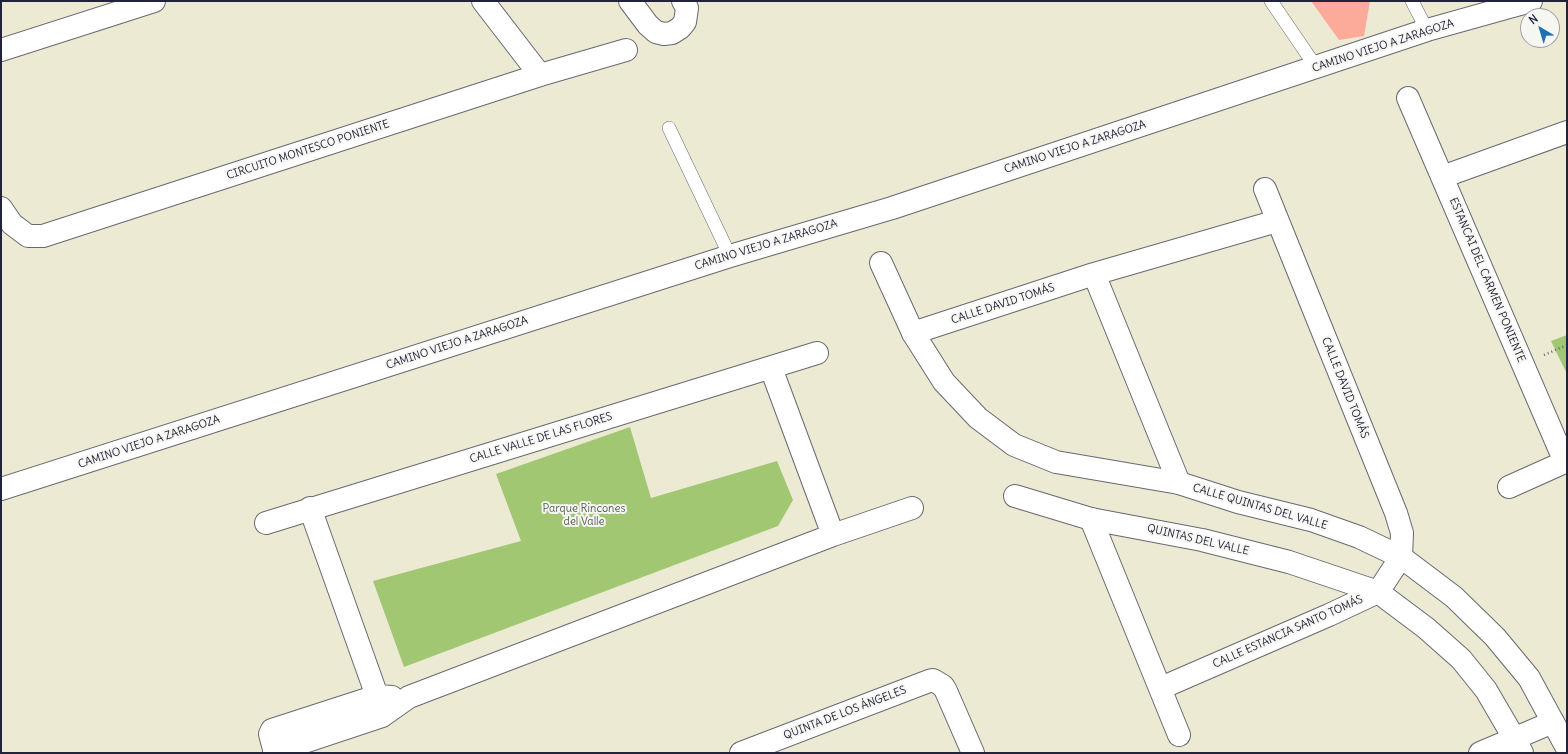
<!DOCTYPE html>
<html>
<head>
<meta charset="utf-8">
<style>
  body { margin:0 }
  #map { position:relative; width:1568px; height:754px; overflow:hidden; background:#edead4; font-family:Delius,sans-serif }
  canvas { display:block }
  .frame { position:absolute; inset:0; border:2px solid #22223b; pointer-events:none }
  .north { position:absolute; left:1520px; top:8px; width:40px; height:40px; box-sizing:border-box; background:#f6f6f2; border:1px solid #a1a1a9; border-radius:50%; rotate:322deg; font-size:11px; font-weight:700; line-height:16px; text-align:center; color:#22223b }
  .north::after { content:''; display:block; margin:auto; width:14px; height:18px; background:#1f6fb2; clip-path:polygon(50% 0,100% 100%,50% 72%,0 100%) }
</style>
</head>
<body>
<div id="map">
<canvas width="1568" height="754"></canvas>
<div class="frame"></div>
<div class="north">N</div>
</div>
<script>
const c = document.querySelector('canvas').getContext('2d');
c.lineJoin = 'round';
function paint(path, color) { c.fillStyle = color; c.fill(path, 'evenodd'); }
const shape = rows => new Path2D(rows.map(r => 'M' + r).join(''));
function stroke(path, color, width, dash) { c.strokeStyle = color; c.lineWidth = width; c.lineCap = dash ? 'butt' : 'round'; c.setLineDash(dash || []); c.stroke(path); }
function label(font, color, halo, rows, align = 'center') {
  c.font = font + ' Delius,sans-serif'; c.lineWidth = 4; c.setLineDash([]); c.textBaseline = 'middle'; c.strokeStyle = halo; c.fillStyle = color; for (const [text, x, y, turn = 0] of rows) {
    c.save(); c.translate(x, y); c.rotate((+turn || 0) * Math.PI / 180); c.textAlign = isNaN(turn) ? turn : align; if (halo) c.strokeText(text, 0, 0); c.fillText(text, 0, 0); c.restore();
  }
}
const green = shape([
  [1567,335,1567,374,1551,341],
  [630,427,651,498,777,461,793,500,778,526,404,667,373,581,521,541,496,474]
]);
const building = shape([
  [1311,1,1370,1,1364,36,1339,40]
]);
const path = shape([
  [1544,355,1567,345]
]);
const service = shape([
  [1271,1,1316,67],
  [1412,1,1427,30],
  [669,128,730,256]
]);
const minor = shape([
  [483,1,540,75],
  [630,1,648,25,656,32,664,34,672,33,680,28,685,22,687,8,683,1],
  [1,50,154,1],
  [1408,98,1565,462],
  [1442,177,1567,132],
  [1,208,12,224,28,236,43,236,540,75,626,50],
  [1094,274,1179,483],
  [913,333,1094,274,1277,221],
  [771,368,833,535],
  [1509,487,1567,461],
  [310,508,377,696,382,716],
  [1091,519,1179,735],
  [266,523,817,353],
  [1161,688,1329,615,1378,592,1401,557,1402,533,1396,513,1265,189],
  [274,752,382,716,409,697,833,535,912,508],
  [275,753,270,734,272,730,377,696,392,697],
  [741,753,929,681,933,680,943,686,946,691,973,753],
  [1480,753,1553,722]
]);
const tertiary = shape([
  [881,263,913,333,944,382,978,418,1014,445,1056,462,1179,483,1238,502,1311,520,1359,537,1401,557,1454,597,1495,637,1529,678,1567,748],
  [1,489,730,256,892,208,1427,30,1531,1],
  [1015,496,1091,519,1202,540,1289,562,1378,592,1426,628,1461,659,1486,690,1514,738,1522,753]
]);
const streetNames = [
  ["CAMINO VIEJO A ZARAGOZA",1383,46,-18],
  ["CAMINO VIEJO A ZARAGOZA",1075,147,-18],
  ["CIRCUITO MONTESCO PONIENTE",308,150,-18],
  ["CAMINO VIEJO A ZARAGOZA",766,245,-17],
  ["ESTANCAI DEL CARMEN PONIENTE",1487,280,67],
  ["CALLE DAVID TOMÁS",1003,304,-18],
  ["CAMINO VIEJO A ZARAGOZA",457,343,-18],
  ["CALLE DAVID TOMÁS",1345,388,68],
  ["CALLE VALLE DE LAS FLORES",541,438,-17],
  ["CAMINO VIEJO A ZARAGOZA",149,442,-18],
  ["CALLE QUINTAS DEL VALLE",1260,507,16],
  ["QUINTAS DEL VALLE",1198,540,13],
  ["CALLE ESTANCIA SANTO TOMÁS",1288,632,-24],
  ["QUINTA DE LOS ÁNGELES",845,713,-21]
];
const parkNames = [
  ["Parque Rincones",584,509],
  ["del Valle",584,522]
];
paint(green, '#a1c772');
paint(building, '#fcab9b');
stroke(service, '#696871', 14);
stroke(minor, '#696871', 24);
stroke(tertiary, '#696871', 24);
stroke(path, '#696871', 2.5, [1, 3]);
stroke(service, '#fff', 13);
stroke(minor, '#fff', 22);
stroke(tertiary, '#fff', 22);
label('11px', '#22223b', '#f6f6f2', streetNames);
label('11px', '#4e5c4e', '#f6f6f2', parkNames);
</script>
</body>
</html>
